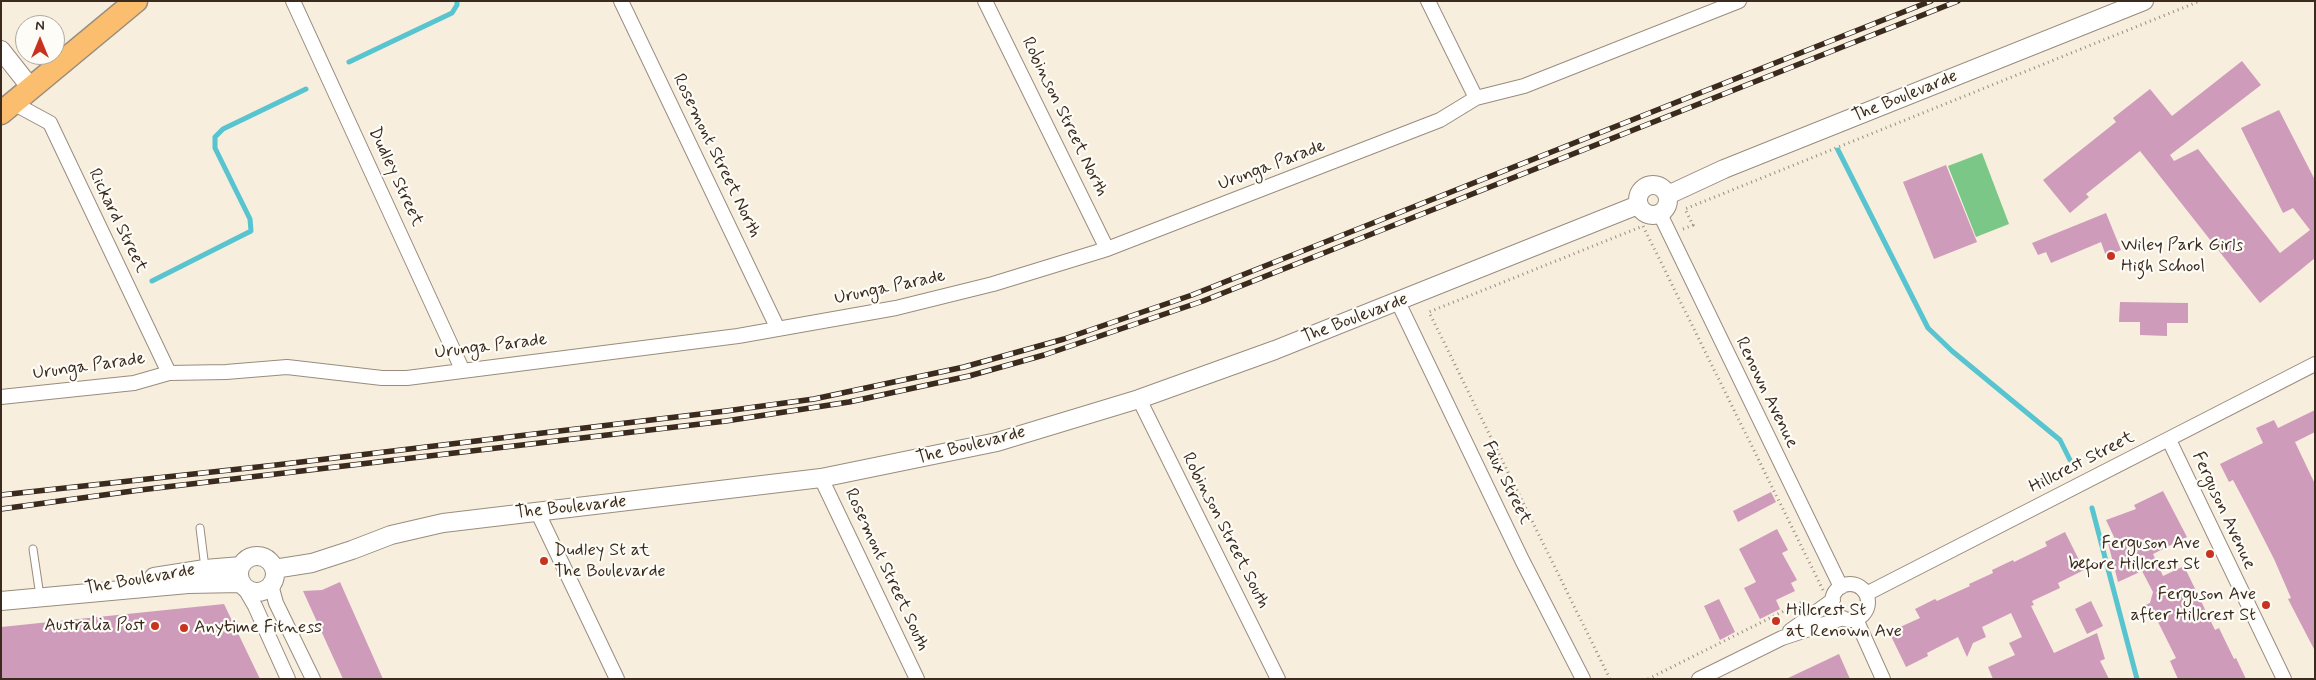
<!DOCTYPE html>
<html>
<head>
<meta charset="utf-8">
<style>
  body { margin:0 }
  #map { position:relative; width:2316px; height:680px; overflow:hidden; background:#f7eedd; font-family:Mynerve,sans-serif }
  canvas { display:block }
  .frame { position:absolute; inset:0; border:2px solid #3b2a1e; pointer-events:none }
  .north { position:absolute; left:15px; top:15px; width:50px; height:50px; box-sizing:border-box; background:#fdfcf7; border:1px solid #afa8a0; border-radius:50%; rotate:0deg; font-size:14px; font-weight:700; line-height:20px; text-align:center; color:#3b2a1e }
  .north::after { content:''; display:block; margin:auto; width:18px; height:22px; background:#c8321e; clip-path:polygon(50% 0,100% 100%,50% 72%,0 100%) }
</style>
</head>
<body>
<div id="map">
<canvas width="2316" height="680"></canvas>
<div class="frame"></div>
<div class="north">N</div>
</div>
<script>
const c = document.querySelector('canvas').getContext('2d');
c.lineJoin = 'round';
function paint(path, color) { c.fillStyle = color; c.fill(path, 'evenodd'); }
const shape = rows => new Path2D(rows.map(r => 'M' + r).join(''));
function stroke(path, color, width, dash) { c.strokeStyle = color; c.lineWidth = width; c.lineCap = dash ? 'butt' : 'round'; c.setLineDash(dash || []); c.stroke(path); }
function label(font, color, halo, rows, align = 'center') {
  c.font = font + ' Mynerve,sans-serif'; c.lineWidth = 4.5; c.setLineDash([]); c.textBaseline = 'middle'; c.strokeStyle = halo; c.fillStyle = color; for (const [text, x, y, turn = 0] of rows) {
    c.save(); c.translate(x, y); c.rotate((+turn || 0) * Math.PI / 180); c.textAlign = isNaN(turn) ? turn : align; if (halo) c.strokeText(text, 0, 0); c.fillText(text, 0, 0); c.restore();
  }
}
const green = shape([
  [1982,153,2009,224,1976,237,1948,166]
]);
const stream = shape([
  [349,62,452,13,457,5,457,1],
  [1838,150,1928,328,1952,351,2060,440,2070,460],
  [152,281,251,231,250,219,215,148,215,137,223,129,306,89],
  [2092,508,2137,679]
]);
const building = shape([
  [2242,61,2261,85,2170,155,2174,161,2198,149,2280,253,2310,230,2293,208,2283,213,2241,128,2279,110,2315,180,2315,258,2260,303,2140,151,2086,194,2089,197,2070,213,2043,180,2116,122,2113,118,2150,89,2172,116],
  [1946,165,1977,242,1934,259,1903,182],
  [2106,213,2121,250,2106,256,2101,242,2051,263,2046,252,2038,255,2032,243],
  [2120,302,2188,303,2188,323,2167,323,2167,336,2140,335,2140,322,2119,322],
  [2315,410,2315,432,2295,442,2315,484,2315,651,2288,599,2291,598,2274,559,2250,512,2233,480,2229,482,2220,464,2263,443,2256,428,2274,420,2278,428],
  [2163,491,2187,537,2153,554,2163,576,2184,566,2215,630,2219,628,2234,659,2236,658,2246,679,2178,679,2170,661,2176,658,2156,618,2151,622,2143,606,2150,603,2153,592,2142,571,2118,582,2108,543,2115,539,2106,520,2136,509,2134,505],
  [1771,492,1776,502,1738,522,1733,511],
  [1777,529,1788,550,1782,553,1797,580,1791,583,1795,591,1776,600,1780,609,1760,619,1744,588,1756,582,1739,549],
  [2065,532,2084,570,2058,583,2060,588,2032,601,2034,605,2031,606,2054,653,2097,633,2105,659,2100,661,2109,679,1993,679,1988,667,2015,655,2009,643,2022,637,2011,613,1982,627,1986,637,1973,643,1967,657,1958,637,1927,653,1928,656,1906,667,1889,632,1920,618,1915,609,1935,599,1937,601,1970,586,1969,584,1993,573,1992,570,2013,560,2014,562,2047,546,2045,542],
  [340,582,383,679,343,679,303,591,322,590],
  [1719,599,1735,632,1720,640,1704,606],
  [2091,601,2103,626,2087,634,2075,609],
  [224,604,260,679,1,679,1,627],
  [1839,654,1850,679,1786,679]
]);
const path = shape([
  [1683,229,1693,225,1685,209,2200,1],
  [1610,679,1429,312,1643,226,1823,590],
  [1648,679,1802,602]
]);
const service = shape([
  [200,528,205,568],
  [33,549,40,596]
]);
const minor = shape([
  [293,1,462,369],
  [621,1,777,327],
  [985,1,1107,249],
  [1428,1,1476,98],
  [13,103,50,123,169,373],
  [1660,214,1841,587],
  [1398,302,1522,560,1583,679],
  [1,397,134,383,169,373,226,372,287,367,382,378,407,378,738,336,896,308,993,284,1107,249,1440,120,1476,98,1524,86,1739,1],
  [1139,399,1278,679],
  [2169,440,2284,679],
  [821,478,917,679],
  [538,513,617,679],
  '1832 602a18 18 0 1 1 36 0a18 18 0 1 1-36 0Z',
  [271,585,276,603,313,679],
  [244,587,255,606,288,679],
  [1866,594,2315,364],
  [1856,619,1883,679],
  [1790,631,1833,600],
  [1699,679,1782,638,1843,618]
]);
const tertiary = shape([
  [1,50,31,88],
  '1638 200a15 15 0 1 1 30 0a15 15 0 1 1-30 0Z',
  [1668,195,1724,169,2144,1],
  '239 574a18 18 0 1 1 36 0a18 18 0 1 1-36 0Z',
  [274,569,312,563,352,550,391,535,443,523,821,478,997,442,1139,399,1275,350,1638,205],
  [154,577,205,569,241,566],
  [1,601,188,584,241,583]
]);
const primary = shape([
  [1,113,136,1]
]);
const rail = shape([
  [1,495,276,465,726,411,814,399,964,367,1064,339,1192,295,1931,1],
  [1,509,140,490,726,421,849,402,969,376,1044,355,1203,301,1958,1]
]);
const markers = [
  [2111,256,5,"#c8321e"],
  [2210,554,5,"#c8321e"],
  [544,561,5,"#c8321e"],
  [2266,605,5,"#c8321e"],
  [1776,621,5,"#c8321e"],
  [155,626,5,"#c8321e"],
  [184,628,5,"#c8321e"]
];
const streetNames = [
  ["The Boulevarde",1905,97,-22],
  ["Robinson Street North",1064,117,64],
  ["Rosemont Street North",716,156,64],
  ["Urunga Parade",1272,166,-21],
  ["Dudley Street",395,177,65],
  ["Rickard Street",117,221,64],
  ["Urunga Parade",890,288,-12],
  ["The Boulevarde",1355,319,-21],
  ["Urunga Parade",491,347,-7],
  ["Urunga Parade",89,367,-8],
  ["Renown Avenue",1766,393,64],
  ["The Boulevarde",971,446,-14],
  ["Hillcrest Street",2082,463,-27],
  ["Faux Street",1506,483,64],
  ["The Boulevarde",571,508,-6],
  ["Ferguson Avenue",2223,511,65],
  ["Robinson Street South",1225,531,63],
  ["Rosemont Street South",886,570,65],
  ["The Boulevarde",140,580,-10]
];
const poiNames = [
  ["Wiley Park Girls",2121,246],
  ["High School",2121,267],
  ["Ferguson Ave",2200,544,"right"],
  ["before Hillcrest St",2200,565,"right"],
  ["Dudley St at",554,551],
  ["The Boulevarde",554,572],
  ["Ferguson Ave",2256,595,"right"],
  ["after Hillcrest St",2256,616,"right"],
  ["Hillcrest St",1786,611],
  ["at Renown Ave",1786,632],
  ["Australia Post",145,626,"right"],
  ["Anytime Fitness",194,628]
];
paint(green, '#7bc787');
stroke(stream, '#57c4cf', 5);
paint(building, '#cf9bbb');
stroke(service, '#998c7e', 9);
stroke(minor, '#998c7e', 16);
stroke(tertiary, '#998c7e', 20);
stroke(primary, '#998c7e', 25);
stroke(path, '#998c7e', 3, [1, 4]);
stroke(service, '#fff', 7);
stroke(minor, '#fff', 14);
stroke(tertiary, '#fff', 18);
stroke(primary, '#fabe6e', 22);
stroke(rail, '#3b2a1e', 5.5);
stroke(rail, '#fdfcf7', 4, [11]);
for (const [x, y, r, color] of markers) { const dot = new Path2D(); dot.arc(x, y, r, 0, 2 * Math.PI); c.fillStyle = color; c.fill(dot); stroke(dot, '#fdfcf7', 2); }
label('18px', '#3b2a1e', '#fdfcf7', streetNames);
label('18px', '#3b2a1e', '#fdfcf7', poiNames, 'left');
</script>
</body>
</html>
